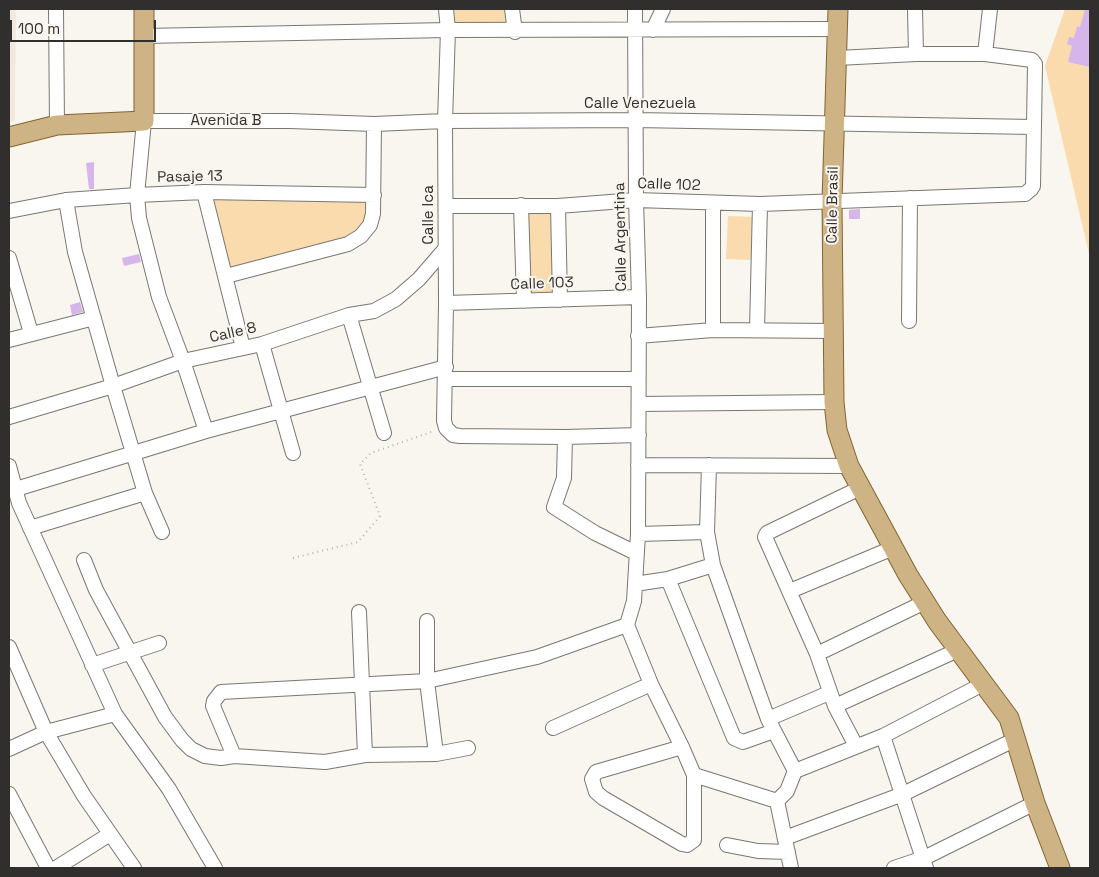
<!DOCTYPE html>
<html>
<head>
<meta charset="utf-8">
<style>
  body { margin:0 }
  #map { position:relative; width:1099px; height:877px; overflow:hidden; background:#f9f5ef; font-family:"Space Grotesk",sans-serif }
  canvas { display:block }
  .frame { position:absolute; inset:0; border:10px solid #312f2d; pointer-events:none }
  .scale { position:absolute; left:10px; top:20px; width:146px; height:22px; box-sizing:border-box; border:2px solid #312f2d; border-top:0; padding-left:6px; font-size:15px; line-height:18px; white-space:nowrap; color:#312f2d; -webkit-text-stroke:4px #f9f5ef; paint-order:stroke }
</style>
</head>
<body>
<div id="map">
<canvas width="1099" height="877"></canvas>
<div class="frame"></div>
<div class="scale">100 m</div>
</div>
<script>
const c = document.querySelector('canvas').getContext('2d');
c.lineJoin = 'round';
function paint(path, color) { c.fillStyle = color; c.fill(path, 'evenodd'); }
const shape = rows => new Path2D(rows.map(r => 'M' + r).join(''));
function stroke(path, color, width, dash) { c.strokeStyle = color; c.lineWidth = width; c.lineCap = dash ? 'butt' : 'round'; c.setLineDash(dash || []); c.stroke(path); }
function label(font, color, halo, rows, align = 'center') {
  c.font = font + ' "Space Grotesk",sans-serif'; c.lineWidth = 4; c.setLineDash([]); c.textBaseline = 'middle'; c.strokeStyle = halo; c.fillStyle = color; for (const [text, x, y, turn = 0] of rows) {
    c.save(); c.translate(x, y); c.rotate((+turn || 0) * Math.PI / 180); c.textAlign = isNaN(turn) ? turn : align; if (halo) c.strokeText(text, 0, 0); c.fillText(text, 0, 0); c.restore();
  }
}
const built = shape([
  [9,9,15,9,16,14,15,121,9,122]
]);
const green = shape([
  [451,9,508,9,511,27,452,27],
  [1065,9,1090,9,1090,258,1045,66],
  [211,199,370,200,368,218,358,233,335,244,231,271],
  [528,212,556,212,556,294,528,295],
  [728,216,755,217,753,260,726,259]
]);
const building = shape([
  [1085,9,1090,9,1090,67,1068,62,1072,46,1067,44,1069,37,1074,38,1077,26,1080,27],
  [94,162,94,189,89,189,86,163],
  [860,209,860,219,849,219,849,210],
  [139,254,141,262,124,266,122,258],
  [80,302,83,312,72,315,70,305]
]);
const path = shape([
  [293,558,358,542,380,516,360,464,371,453,434,431]
]);
const minor = shape([
  [56,9,57,125],
  [446,9,448,30,445,121,446,303,444,421,446,428,453,435,460,436,565,437,639,435],
  [512,9,515,32],
  [635,9,636,200,639,297,638,534,634,601,627,625,651,684,682,747,694,775,694,840,687,845,682,844,603,798,596,792,592,779,596,772,682,747],
  [915,9,916,54],
  [653,30,663,9],
  [144,36,448,30,838,29],
  [985,54,990,9],
  [204,192,243,348],
  [66,200,75,252,113,386,145,493,162,532],
  [713,203,713,330],
  [521,205,524,301],
  [446,206,558,206,636,200,760,204,1025,194,1031,189,1033,186,1035,64,1032,60,985,54,916,54,837,58],
  [558,206,560,300],
  [9,211,66,200,137,195,204,192,374,195],
  [9,258,31,333],
  [226,276,348,244,361,236,370,225,373,214,374,124],
  [446,303,639,297],
  [349,315,384,433],
  [909,321,910,198],
  [757,330,760,204],
  [638,336,713,330,833,331],
  [9,340,94,318],
  [262,344,293,453],
  [446,379,637,379],
  [639,404,834,402],
  [9,417,113,386,183,361,262,344,349,315,374,311,396,299,419,279,445,249],
  [206,431,183,361,159,297,139,218,137,195,144,121,290,121,374,124,445,121,636,120,1033,127],
  [565,437,564,478,554,507,595,533,636,553],
  [638,465,849,466],
  [709,465,707,532,713,565],
  [9,466,19,503,115,714,169,789,215,868],
  [16,489,206,431,446,367],
  [30,528,145,493],
  [638,534,707,532],
  [84,560,96,590,165,717,182,740,191,749,205,756,221,758,234,756,325,762,365,755,436,754,468,748],
  [668,579,734,738,743,742,774,731],
  [635,584,668,579,713,565,768,719,795,771,787,791,777,801,791,868],
  [790,591,893,548],
  [359,612,365,755],
  [427,621,427,681,436,754],
  [9,647,46,732,84,796,134,868],
  [817,654,925,602],
  [92,665,159,643],
  [835,706,958,650],
  [768,719,829,693],
  [553,728,651,684],
  [883,736,926,868],
  [856,746,835,706,817,654,765,537,767,533,860,488],
  [9,749,46,732,115,714],
  [234,756,213,706,214,701,221,692,427,681,537,657,627,625],
  [795,771,883,736,983,684],
  [694,775,777,801],
  [9,794,48,868],
  [785,838,903,794,1016,739],
  [727,845,758,851,788,852],
  [56,868,110,834],
  [894,868,924,858,1035,803]
]);
const major = shape([
  [838,9,832,201,834,402,837,430,849,466,908,575,937,621,1009,718,1035,803,1060,868],
  [9,137,57,125,144,121,144,9]
]);
const streetNames = [
  ["Calle Venezuela",640,104],
  ["Avenida B",226,121],
  ["Pasaje 13",190,177,-1],
  ["Calle 102",669,185,2],
  ["Calle Brasil",833,205,-89],
  ["Calle Ica",429,215,-90],
  ["Calle Argentina",621,237,-91],
  ["Calle 103",542,284,-2],
  ["Calle 8",233,333,-13]
];
paint(built, '#f2e9dd');
paint(green, '#f9dbad');
paint(building, '#d6b6ea');
stroke(minor, '#7a7771', 16);
stroke(major, '#826431', 21);
stroke(path, '#b7b4af', 2, [1, 4]);
stroke(minor, '#fff', 14);
stroke(major, '#ceb385', 19);
label('15px', '#312f2d', '#f9f5ef', streetNames);
</script>
</body>
</html>
